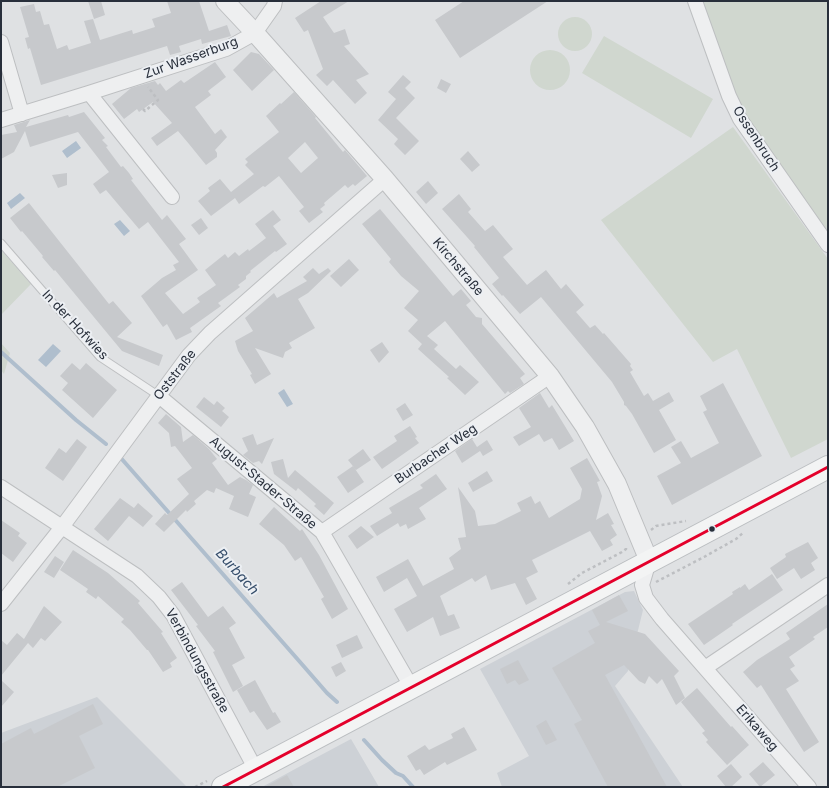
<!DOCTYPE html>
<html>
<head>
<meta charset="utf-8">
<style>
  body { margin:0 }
  #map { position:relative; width:829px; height:788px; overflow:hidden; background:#dfe1e3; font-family:Inter,sans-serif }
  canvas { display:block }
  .frame { position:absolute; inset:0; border:2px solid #282f3b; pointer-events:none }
</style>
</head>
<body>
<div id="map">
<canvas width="829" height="788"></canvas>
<div class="frame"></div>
</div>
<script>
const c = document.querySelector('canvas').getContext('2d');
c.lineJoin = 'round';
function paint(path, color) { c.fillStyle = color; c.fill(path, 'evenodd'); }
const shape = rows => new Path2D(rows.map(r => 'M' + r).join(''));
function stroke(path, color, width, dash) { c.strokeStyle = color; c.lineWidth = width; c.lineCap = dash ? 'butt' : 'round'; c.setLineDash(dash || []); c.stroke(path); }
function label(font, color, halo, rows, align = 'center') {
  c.font = font + ' Inter,sans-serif'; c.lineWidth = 4; c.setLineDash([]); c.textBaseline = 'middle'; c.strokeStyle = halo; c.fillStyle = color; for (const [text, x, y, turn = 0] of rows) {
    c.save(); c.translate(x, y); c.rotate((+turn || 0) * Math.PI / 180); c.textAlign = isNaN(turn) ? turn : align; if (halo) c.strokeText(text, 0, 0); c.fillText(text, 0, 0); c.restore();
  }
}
const built = shape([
  [634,591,643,610,628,671,615,686,683,787,502,787,497,773,529,756,480,669,625,592],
  [97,697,187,787,1,787,1,733],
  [351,739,379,787,262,787,308,762]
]);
const green = shape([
  [701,1,828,1,828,238,749,121,731,84],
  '558 34a17 17 0 1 1 34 0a17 17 0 1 1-34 0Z',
  [604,36,713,99,691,138,582,73],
  '530 70a20 20 0 1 1 40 0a20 20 0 1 1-40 0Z',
  [733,127,828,259,828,439,791,458,737,349,713,362,601,220],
  [1,250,31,284,1,315],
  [1,343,10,353,4,374,1,370]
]);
const water = shape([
  [76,141,81,148,67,158,62,151],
  [20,193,25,198,11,209,7,203],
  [120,220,130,231,124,236,114,224],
  [53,344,61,351,46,367,38,360],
  [284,389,293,404,287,407,278,393]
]);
const stream = shape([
  [1,352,76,420,106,444],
  [120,457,300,662,327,693,337,702],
  [364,740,382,760,396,773,403,776,413,787]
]);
const building = shape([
  [88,1,101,1,105,15,94,19],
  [167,1,199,1,209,31,227,25,231,36,202,44,201,39,179,46,181,52,170,55,167,46,41,85,30,48,28,49,25,38,29,37,20,7,34,4,36,12,40,11,44,25,49,24,57,49,67,45,69,50,91,43,84,21,93,19,100,40,132,30,133,34,155,27,152,19,171,13],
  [321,1,349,1,323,17,334,33,345,29,350,44,344,46,369,74,356,80,367,93,355,104,333,80,327,86,316,75,323,69,308,30,304,32,295,18],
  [464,1,548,1,460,58,435,20],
  [251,52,259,54,274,70,252,91,233,70],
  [215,62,226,77,208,91,211,95,195,107,215,134,221,129,227,137,215,150,217,153,217,157,206,165,189,144,178,131,157,146,151,138,172,123,153,102,139,112,137,109,124,119,112,104,131,88,155,81,158,85,160,83,166,91,181,80,184,83],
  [403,75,411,82,405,88,415,98,396,118,419,141,405,155,394,144,398,139,378,120,396,99,388,92],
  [441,79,451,84,446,93,437,88],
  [294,92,316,117,315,118,343,152,345,150,367,176,355,186,353,184,348,188,345,185,324,203,325,205,320,209,323,212,309,223,299,211,304,207,279,176,265,187,263,186,239,204,235,198,211,216,198,201,210,191,208,188,220,179,231,192,254,174,245,165,248,162,245,159,279,132,266,116,280,103,281,104],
  [305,142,318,158,301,173,288,158],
  [84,112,105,138,102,140,108,146,106,147,121,167,123,166,129,173,133,179,131,180,162,220,167,215,186,239,179,244,198,270,165,293,183,314,200,302,197,298,216,285,205,270,225,254,228,258,235,252,239,256,248,249,249,251,266,238,255,224,273,210,281,220,273,226,287,244,276,252,275,251,250,271,251,272,246,276,246,279,238,285,240,287,218,303,221,306,190,328,192,332,176,340,167,324,163,327,141,296,162,278,176,270,173,265,179,262,148,222,139,229,106,190,100,194,93,184,109,172,78,132,30,147,25,131,14,152,1,159,1,135,17,132,14,125,30,120,26,127,68,115,69,117],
  [468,151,480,165,472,172,460,159],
  [67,173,67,185,58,188,52,175],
  [428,181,438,193,426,204,416,192],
  [459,194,471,209,468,212,485,231,493,225,513,249,503,257,527,285,546,270,561,289,566,284,584,305,576,312,590,328,595,325,603,334,604,333,631,364,630,366,633,370,630,372,644,396,648,393,653,401,669,392,674,401,659,410,676,440,654,453,632,414,626,406,624,405,624,402,612,382,541,297,520,314,503,295,502,296,492,284,499,278,474,247,475,246,442,209],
  [29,203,109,304,113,301,132,323,117,337,163,355,159,366,122,351,55,270,54,271,42,257,43,256,22,231,21,232,10,218],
  [380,209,453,296,461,289,471,301,466,305,476,317,482,318,482,324,525,374,520,378,524,384,510,393,508,391,505,394,445,321,427,336,438,345,434,349,456,369,460,365,479,382,465,395,447,378,449,377,418,349,422,344,408,331,418,320,404,308,419,291,401,276,389,262,391,259,362,224],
  [201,218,208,228,199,235,191,225],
  [349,259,359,270,341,287,330,276],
  [313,268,319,274,328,268,331,271,308,293,298,299,315,328,289,343,292,348,285,352,283,358,255,348,271,374,255,384,250,375,252,374,238,351,235,341,253,331,245,318,274,293,277,298,307,281,303,277],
  [382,342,389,352,379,363,370,350],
  [72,363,80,370,86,363,117,390,93,418,62,390,68,383,60,376],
  [723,383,762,456,672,505,657,476,681,463,671,447,681,441,691,458,719,443,703,412,707,410,700,396],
  [540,393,549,408,552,405,574,441,559,450,552,438,544,442,539,434,519,446,513,437,531,427,519,408],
  [204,397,214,405,217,401,225,408,222,411,229,417,221,427,196,407],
  [405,403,413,415,403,421,396,409],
  [166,414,181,427,183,442,193,435,209,449,217,459,212,463,228,485,240,477,246,480,253,485,249,494,256,497,248,517,229,509,234,496,216,488,214,493,207,490,194,501,196,504,187,512,186,510,164,532,155,524,165,513,167,515,189,494,177,479,192,468,175,446,171,447,169,433,158,423],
  [410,426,417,437,415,438,419,443,382,469,373,457,397,441,394,436],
  [253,434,257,445,274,438,262,464,259,461,253,463,243,455,248,451,242,438],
  [77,439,87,447,63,481,45,468,59,448,66,453],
  [472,439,477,447,487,440,493,450,483,456,480,451,462,463,455,451],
  [363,449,371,460,356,470,348,460],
  [587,458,600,481,597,482,602,496,596,520,608,513,614,524,611,525,617,535,610,540,613,545,602,551,590,531,532,560,538,572,526,578,537,599,526,605,515,583,491,590,486,575,475,582,472,578,440,596,448,616,454,614,460,628,440,636,433,617,407,632,394,609,417,596,407,578,384,592,376,577,408,559,423,586,454,569,449,558,461,549,458,538,466,537,458,487,475,511,478,526,495,524,521,511,517,503,531,496,535,504,540,501,549,518,580,499,582,489,570,468],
  [283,459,288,478,295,470,334,503,324,515,314,506,316,504,298,488,296,491,274,474,271,462],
  [353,466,364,482,348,493,337,477],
  [487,471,493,481,473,492,468,483],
  [436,474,447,489,419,508,426,519,408,529,406,524,400,527,398,523,377,536,370,526,392,513,389,508,423,488,420,485],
  [120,498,134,508,138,503,153,516,143,527,129,516,108,541,94,529],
  [274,507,300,531,302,529,319,555,348,609,332,619,321,599,324,597,301,557,295,561,284,545,259,524],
  [1,520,20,533,18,536,27,543,13,562,1,553],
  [361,526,374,537,357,549,348,536],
  [808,542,818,558,811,563,815,570,801,579,794,568,777,579,770,568,786,557,785,554],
  [73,550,108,573,140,601,138,603,163,632,161,633,177,658,170,663,172,667,163,672,148,650,147,650,130,630,121,622,124,619,98,596,96,599,86,592,88,589,60,570],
  [55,556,64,562,54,578,44,572],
  [772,574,783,590,732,624,733,625,704,645,688,624,733,594,732,592,740,587,740,588,745,584,749,590],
  [182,582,208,617,223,606,236,623,229,628,245,658,232,665,243,686,233,692,213,652,215,651,196,626,198,625,171,590],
  [619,595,628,611,606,622,645,634,679,671,674,676,685,698,676,705,662,679,657,684,649,676,645,684,639,681,624,665,605,675,667,787,608,787,574,724,582,720,552,668,595,643,588,631,600,625,592,610],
  [828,604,828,627,813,637,815,639,789,657,795,666,790,669,799,681,786,689,819,742,804,752,761,685,757,688,743,672,757,660,790,639,786,633],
  [44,606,62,622,45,641,41,638,33,648,28,643,1,676,1,640,7,645,17,633,24,639],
  [357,635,363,648,342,658,336,645],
  [518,660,529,680,519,685,515,680,507,684,500,669],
  [341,662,346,671,336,677,331,667],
  [1,680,14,692,1,707],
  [255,680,273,713,275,712,281,722,267,730,254,711,250,713,237,690],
  [697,688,731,727,732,726,749,745,727,765,706,742,708,740,702,733,705,731,681,702],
  [93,704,103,724,79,736,95,768,57,787,1,787,1,744,31,728,34,734],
  [546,720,557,740,546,745,536,726],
  [464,727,477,750,447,765,445,762,424,775,420,769,416,771,407,756,425,745,429,750,453,738,451,734],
  [763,762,775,775,760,787,749,774],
  [731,764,742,777,731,787,726,787,717,776],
  [287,775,294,787,265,787]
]);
const path = shape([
  [143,109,145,111,158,100,148,87],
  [651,530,656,526,686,521],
  [656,582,704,557,736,539,744,532],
  [568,584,582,573,622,552,626,549,626,546],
  [195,787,207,781]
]);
const service = shape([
  [1,243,100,357,159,396]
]);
const minor = shape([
  [695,1,729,96,740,119,828,245],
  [1,42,22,114],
  [89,93,172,197],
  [1,120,89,93,226,49,255,33,274,6,275,1],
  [159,396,322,532,412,688],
  [1,487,137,576,159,597,173,615,256,770],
  [322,532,550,376],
  [649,561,642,585,646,598,662,619,809,787],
  [1,604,62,527,189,355,210,333,385,179],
  [705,668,828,585]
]);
const tertiary = shape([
  [225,1,255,33,385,179,550,376,585,427,617,484,649,561]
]);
const primary = shape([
  [223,787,828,467]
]);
const bus1 = shape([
  [223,787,828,467]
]);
const markers = [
  [712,529,3.5,"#282f3b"]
];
const streetNames = [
  ["Zur Wasserburg",191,58,-20],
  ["Ossenbruch",756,139,57],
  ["Kirchstraße",458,267,50],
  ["In der Hofwies",75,325,47],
  ["Oststraße",175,375,-52],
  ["Burbacher Weg",436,454,-34],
  ["August-Stader-Straße",263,483,40],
  ["Verbindungsstraße",197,661,61],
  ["Erikaweg",757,728,49]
];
const waterNames = [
  ["Burbach",237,572,48]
];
paint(built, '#cdd1d6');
paint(green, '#d0d7cf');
paint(water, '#afbecd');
stroke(stream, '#afbecd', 4);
paint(building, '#c7c9cc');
stroke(service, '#bdbfc1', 9);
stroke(minor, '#bdbfc1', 16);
stroke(tertiary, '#bdbfc1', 20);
stroke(primary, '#bbbec1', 24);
stroke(path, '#bdbfc2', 2.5, [3, 3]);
stroke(service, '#eeeff0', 7);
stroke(minor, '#eeeff0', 14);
stroke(tertiary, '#eeeff0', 18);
stroke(primary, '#f3f4f4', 22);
stroke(bus1, '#e4002b', 3);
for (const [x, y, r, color] of markers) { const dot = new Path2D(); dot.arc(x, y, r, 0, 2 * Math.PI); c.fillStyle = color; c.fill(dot); stroke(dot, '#eceff3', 1.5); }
label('13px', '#282f3b', '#eceff3', streetNames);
label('italic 14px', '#364e6b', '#eceff3', waterNames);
</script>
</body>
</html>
